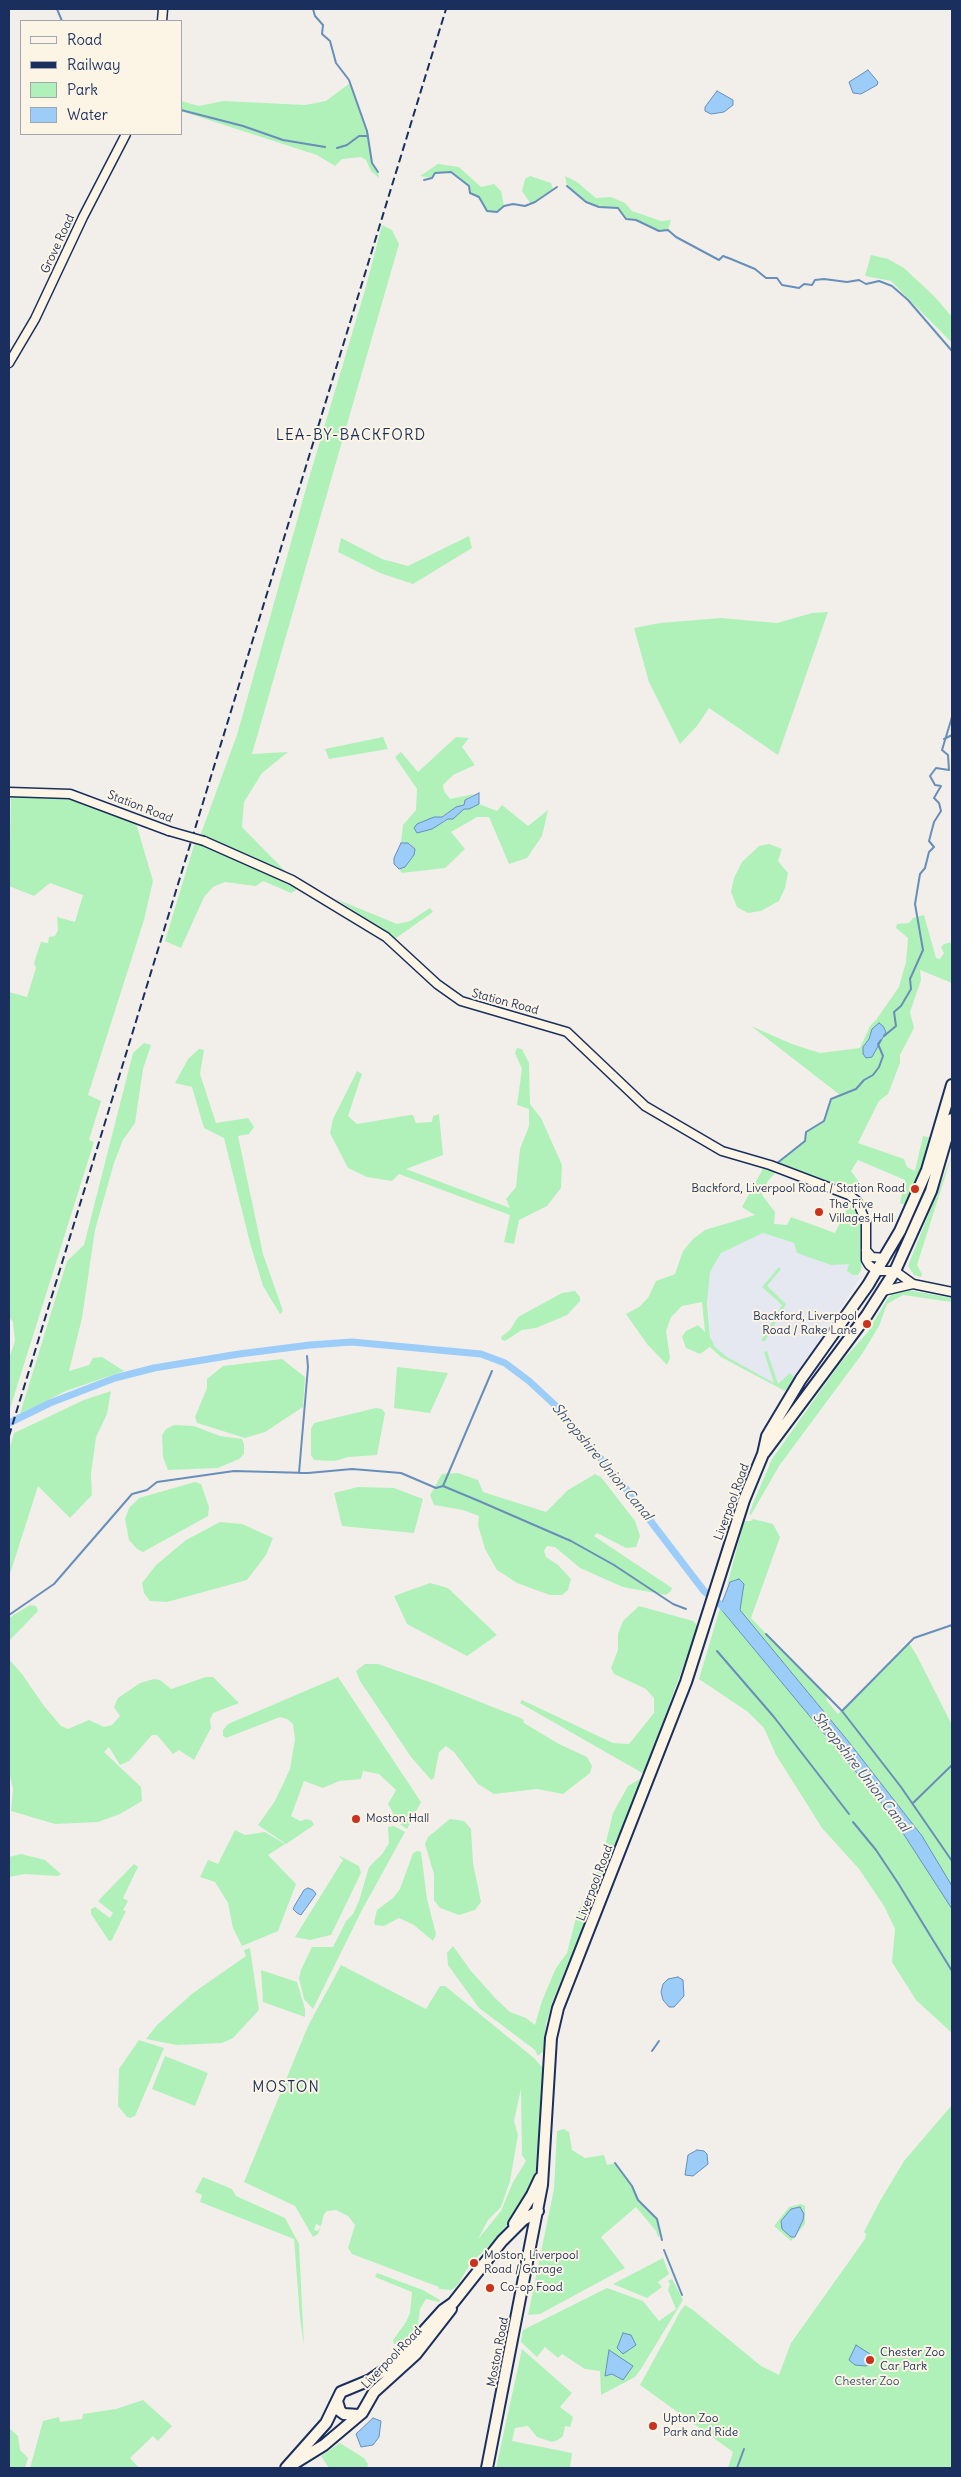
<!DOCTYPE html>
<html>
<head>
<meta charset="utf-8">
<style>
  body { margin:0 }
  #map { position:relative; width:961px; height:2477px; overflow:hidden; background:#f2efea; font-family:Delius,sans-serif }
  canvas { display:block }
  .frame { position:absolute; inset:0; border:10px solid #1b2f5e; pointer-events:none }
  .legend { position:absolute; left:20px; top:20px; width:162px; height:115px; box-sizing:border-box; background:#fcf5e5; border:1px solid #a2a6af; margin:0; padding:6px 9px; list-style:none; font-size:15px; color:#1b2f5e }
  .legend li { display:flex; align-items:center; gap:10px; height:25px }
  .legend b { width:25px; border:1px solid #a2a6af }
</style>
</head>
<body>
<div id="map">
<canvas width="961" height="2477"></canvas>
<div class="frame"></div>
<ul class="legend">
<li><b style="height:6px;background:#fcf5e5"></b>Road</li>
<li><b style="height:6px;background:#1b2f5e"></b>Railway</li>
<li><b style="height:14px;background:#b0f1b9"></b>Park</li>
<li><b style="height:14px;background:#9bcdf8"></b>Water</li>
</ul>
</div>
<script>
const c = document.querySelector('canvas').getContext('2d');
c.lineJoin = 'round';
function paint(path, color) { c.fillStyle = color; c.fill(path, 'evenodd'); }
const shape = rows => new Path2D(rows.map(r => 'M' + r).join(''));
function stroke(path, color, width, dash) { c.strokeStyle = color; c.lineWidth = width; c.lineCap = dash ? 'butt' : 'round'; c.setLineDash(dash || []); c.stroke(path); }
function label(font, color, halo, rows, align = 'center') {
  c.font = font + ' Delius,sans-serif'; c.lineWidth = 4; c.setLineDash([]); c.textBaseline = 'middle'; c.strokeStyle = halo; c.fillStyle = color; for (const [text, x, y, turn = 0] of rows) {
    c.save(); c.translate(x, y); c.rotate((+turn || 0) * Math.PI / 180); c.textAlign = isNaN(turn) ? turn : align; if (halo) c.strokeText(text, 0, 0); c.fillText(text, 0, 0); c.restore();
  }
}
const built = shape([
  [763,1233,794,1243,798,1253,850,1264,853,1275,861,1277,787,1390,775,1386,720,1354,711,1344,707,1291,710,1272,721,1253]
]);
const green = shape([
  [350,83,367,131,372,163,378,172,379,178,371,171,366,160,361,157,342,159,335,166,317,155,181,111,181,101,199,106,223,101,305,105,326,101],
  [438,164,459,167,481,187,494,184,501,191,504,206,497,212,487,211,479,197,470,193,469,186,451,172,435,173,432,178,420,176],
  [530,176,551,183,553,189,531,204,522,191,525,179],
  [565,176,577,182,596,198,611,197,625,203,632,211,661,221,671,220,668,230,659,231,636,220,626,219,618,208,599,207,586,202,567,186],
  [382,225,392,230,399,244,252,754,288,752,262,773,244,802,242,827,290,876,200,836,237,735,309,478,365,290],
  [871,255,888,259,904,268,935,297,952,317,952,343,891,281,865,276],
  [469,536,472,548,413,584,380,573,338,552,341,538,382,559,408,566],
  [828,612,778,755,709,708,697,726,680,744,649,682,634,628,660,623,721,618,777,623,812,613],
  [383,737,388,749,329,759,325,749],
  [456,737,469,738,462,747,475,765,453,775,443,785,444,791,450,799,474,794,465,800,465,805,456,807,417,833,443,823,464,809,469,809,479,804,497,811,502,805,528,826,548,810,542,836,527,858,509,864,489,817,477,817,451,832,465,849,445,868,402,873,399,869,405,867,414,855,415,849,409,843,401,843,403,825,416,810,417,789,395,757,401,752,418,772],
  [11,795,67,797,136,823,153,881,144,920,88,1095,101,1101,89,1140,94,1142,9,1412,9,1358,15,1341,13,1322,9,1317,9,992,27,997,36,968,34,963,41,942,48,943,49,937,55,936,58,930,57,917,75,922,83,895,50,883,34,896,9,886],
  [195,842,274,875,297,887,296,890,291,893,263,881,256,886,225,882,213,887,204,897,181,948,165,941],
  [769,844,782,849,778,861,788,873,785,888,779,901,761,911,748,913,737,907,731,892,734,878,742,862,759,846],
  [336,899,397,924,410,921,430,908,433,912,396,938],
  [924,915,936,958,940,959,944,953,941,947,944,944,952,942,952,983,920,970,921,980,910,1012,914,1028,900,1055,900,1063,888,1094,879,1101,858,1143,904,1159,907,1167,915,1171,923,1136,932,1138,924,1167,914,1194,906,1205,900,1203,905,1180,858,1160,851,1171,859,1182,856,1189,851,1192,776,1164,805,1141,806,1132,824,1121,831,1099,840,1095,751,1026,792,1044,820,1053,860,1048,870,1026,876,1020,899,987,902,976,906,962,908,938,896,928,897,924,909,923,913,918],
  [144,1043,151,1045,143,1069,135,1123,123,1140,114,1163,95,1230,82,1318,69,1371,89,1365,93,1358,102,1357,124,1371,66,1391,20,1414,67,1261,84,1245,133,1053],
  [517,1048,522,1049,529,1063,530,1104,541,1118,562,1165,561,1188,547,1206,519,1220,514,1244,504,1242,510,1215,399,1174,392,1181,367,1177,348,1168,330,1133,333,1119,357,1071,362,1074,348,1116,357,1124,410,1115,413,1115,416,1123,432,1122,433,1116,439,1114,443,1155,406,1169,510,1208,506,1199,516,1187,520,1149,529,1126,529,1109,517,1105,522,1069,515,1053],
  [199,1049,204,1050,200,1074,216,1123,248,1118,254,1127,249,1134,238,1136,263,1254,283,1311,280,1314,263,1286,250,1243,224,1138,204,1128,192,1087,175,1083,188,1059],
  [952,1155,917,1265,922,1274,921,1277,914,1275,908,1266],
  [764,1167,777,1171,768,1181,762,1195,775,1212,774,1224,787,1225,791,1217,835,1233,849,1205,857,1210,862,1223,863,1237,861,1270,858,1275,853,1275,847,1271,849,1264,831,1265,797,1253,794,1243,763,1233,721,1253,710,1272,707,1303,710,1337,715,1347,727,1357,774,1383,764,1352,767,1351,778,1384,790,1373,795,1378,785,1391,721,1357,710,1347,700,1354,686,1348,682,1337,686,1331,698,1325,705,1332,702,1302,682,1306,671,1317,666,1331,670,1358,667,1365,647,1344,626,1314,639,1307,648,1298,656,1281,675,1274,683,1251,693,1239,705,1230,755,1215,742,1207],
  [779,1267,781,1269,767,1286,786,1304,765,1341,761,1341,782,1305,762,1287],
  [903,1289,952,1298,952,1302,903,1295,887,1304,879,1326,862,1354,779,1466,751,1515,749,1514,754,1501,772,1459,841,1362,867,1333,888,1298,895,1291],
  [575,1291,580,1297,580,1301,567,1315,536,1328,522,1330,505,1341,502,1340,501,1337,510,1330,518,1317,562,1293],
  [282,1359,305,1377,303,1407,265,1432,245,1438,197,1423,195,1417,207,1388,207,1379,223,1366],
  [397,1367,448,1373,430,1413,394,1408],
  [111,1391,107,1414,96,1437,91,1474,92,1495,70,1518,38,1486,9,1577,9,1450,14,1433,84,1400],
  [376,1408,382,1409,385,1413,377,1455,348,1457,335,1461,314,1460,311,1455,311,1429,314,1423],
  [174,1425,194,1426,220,1436,242,1439,244,1444,244,1454,239,1459,218,1468,168,1470,163,1457,162,1435,166,1429],
  [458,1473,478,1480,483,1492,546,1512,568,1490,595,1474,601,1477,635,1521,640,1536,636,1547,626,1548,597,1533,594,1536,672,1588,671,1591,666,1595,623,1587,580,1568,555,1547,547,1546,544,1551,546,1557,558,1565,571,1579,568,1590,562,1595,550,1595,517,1583,497,1570,485,1549,478,1525,479,1516,463,1510,434,1505,430,1495,442,1474],
  [195,1482,201,1484,209,1507,208,1516,143,1552,137,1549,129,1540,125,1519,129,1508,139,1498],
  [358,1487,394,1488,423,1499,414,1533,342,1526,334,1493],
  [753,1519,773,1524,780,1537,751,1618,826,1695,827,1701,838,1714,909,1643,917,1656,952,1725,952,1886,922,1836,848,1741,740,1610,744,1584,739,1579,730,1582,727,1586,744,1521,751,1521],
  [220,1522,242,1524,273,1538,266,1555,247,1580,167,1602,150,1601,144,1593,142,1583,156,1565,186,1540],
  [430,1583,448,1588,497,1635,467,1656,407,1624,394,1596],
  [30,1605,36,1606,38,1611,9,1641,9,1618],
  [639,1606,693,1621,698,1626,644,1774,520,1703,522,1700,613,1743,629,1744,654,1713,654,1698,646,1689,614,1674,611,1668,618,1650,618,1634,623,1621],
  [720,1608,890,1813,952,1909,952,2033,916,2000,892,1962,895,1929,884,1906,859,1869,822,1828,776,1755,764,1728,748,1712,699,1679],
  [9,1659,22,1674,44,1706,61,1726,68,1729,89,1720,104,1727,112,1725,120,1716,114,1707,118,1698,140,1683,154,1679,160,1680,171,1689,206,1677,213,1677,239,1703,213,1713,210,1720,211,1728,194,1760,179,1750,173,1754,157,1735,152,1735,129,1761,120,1765,109,1747,104,1752,141,1787,142,1801,120,1814,98,1822,55,1824,11,1811,13,1789,9,1772],
  [365,1664,378,1664,435,1684,523,1719,524,1723,559,1744,587,1757,592,1766,590,1773,563,1794,537,1789,494,1794,478,1784,454,1752,446,1746,439,1752,434,1778,431,1780,411,1757,360,1681,356,1671],
  [338,1677,421,1802,407,1829,391,1818,393,1813,388,1804,396,1790,379,1774,363,1771,361,1779,339,1781,323,1788,304,1781,291,1816,300,1821,306,1819,312,1821,314,1825,286,1844,258,1825,275,1801,290,1769,295,1739,293,1724,287,1719,280,1717,226,1738,223,1736,223,1730,228,1724],
  [641,1778,643,1779,552,2003,546,2024,543,2052,538,2056,535,2050,479,2008,448,1965,447,1953,453,1946,471,1971,496,1999,510,2012,526,2018,535,2025,542,2001,556,1968,567,1953,577,1914,601,1863,613,1813,628,1786],
  [450,1819,464,1821,471,1829,473,1863,481,1902,475,1910,459,1915,440,1908,434,1900,434,1874,425,1844,428,1837],
  [394,1826,405,1832,362,1910,313,2009,304,1999,299,1978,301,1970,312,1947,333,1947,346,1921,353,1914,359,1901,369,1867,383,1853,389,1843,388,1827],
  [235,1830,245,1835,265,1832,285,1844,268,1855,296,1884,278,1931,242,1946,233,1928,228,1903,215,1882,200,1877,208,1860,218,1864],
  [417,1851,421,1852,427,1899,436,1934,433,1941,414,1925,399,1918,384,1926,375,1925,374,1922,377,1910,393,1898,400,1889,413,1853],
  [21,1854,45,1860,61,1874,58,1876,25,1874,9,1877,9,1857],
  [338,1855,359,1866,361,1873,331,1935,310,1940,295,1937,343,1860],
  [134,1864,138,1867,123,1898,128,1901,123,1910,126,1911,112,1940,109,1941,91,1914,91,1909,95,1907,110,1918,113,1913,98,1901],
  [250,1948,259,2010,233,2038,222,2043,177,2045,146,2039,157,2025,193,1993,246,1956,244,1950],
  [341,1965,426,2009,440,1986,445,1986,534,2058,543,2068,538,2164,533,2183,514,2216,494,2241,471,2263,456,2287,451,2290,439,2289,439,2287,352,2254,348,2248,355,2225,348,2216,336,2210,327,2211,324,2214,321,2226,316,2224,314,2230,318,2231,321,2227,318,2234,313,2237,295,2206,244,2182,308,2026],
  [521,2089,522,2155,526,2161,513,2182,501,2211,478,2239,488,2220,501,2207,510,2181,518,2135,514,2121],
  [261,1970,297,1982,305,2009,305,2017,263,2002],
  [139,2040,164,2048,135,2116,130,2118,127,2117,118,2106,119,2069],
  [165,2056,208,2073,195,2106,152,2089],
  [952,2105,952,2468,728,2468,733,2452,640,2385,681,2310,685,2305,693,2310,761,2366,779,2375,791,2343,865,2239,866,2234,864,2232,880,2201,904,2161],
  [564,2129,569,2132,572,2150,585,2158,604,2155,607,2165,615,2163,632,2186,638,2200,657,2219,660,2236,658,2237,656,2231,636,2207,601,2237,625,2268,540,2314,528,2315,554,2189,557,2131],
  [203,2177,232,2189,236,2196,285,2218,299,2244,304,2345,300,2318,294,2239,200,2202,202,2195,195,2192],
  [801,2204,805,2206,805,2224,791,2241,774,2226,789,2207],
  [663,2258,669,2274,658,2282,662,2287,647,2298,613,2284],
  [377,2273,423,2290,440,2300,439,2302,426,2299,420,2309,418,2326,402,2344,394,2344,393,2340,406,2322,410,2313,412,2292,375,2277],
  [672,2279,683,2300,641,2369,635,2377,601,2395,600,2371,585,2369,562,2354,558,2358,545,2347,537,2357,521,2342,523,2330,607,2288,643,2301,659,2321,676,2309,668,2290,670,2284,668,2281],
  [609,2351,628,2365,623,2379,612,2374,605,2376],
  [522,2349,572,2393,560,2407,573,2417,570,2427,565,2426,563,2436,558,2440,552,2442,537,2437,528,2426,515,2428,512,2441,572,2453,570,2468,496,2468],
  [143,2400,172,2426,158,2441,153,2436,130,2458,139,2468,30,2468,43,2421,59,2417,60,2422,82,2419,83,2414,116,2409],
  [9,2428,18,2436,20,2450,28,2458,25,2468,9,2468],
  [340,2443,364,2458,368,2464,367,2468,329,2468,321,2456]
]);
const water = shape([
  [868,70,878,82,877,85,861,94,853,93,849,82,868,70],
  [717,91,733,100,733,105,724,112,711,114,705,111,705,107,717,91],
  [479,793,479,804,469,809,464,809,453,819,448,819,432,829,417,833,414,828,417,824,434,817,442,817,456,807,464,805,465,800,479,793],
  [401,843,408,843,415,849,414,855,405,867,399,869,394,864,394,858,401,843],
  [879,1023,883,1026,886,1032,872,1057,866,1058,863,1054,863,1047,869,1039,872,1029,879,1023],
  [739,1579,744,1584,740,1610,848,1741,922,1836,952,1886,952,1909,890,1813,720,1608,730,1582,739,1579],
  [308,1888,313,1890,316,1894,301,1915,297,1913,293,1909,295,1905,304,1890,308,1888],
  [678,1977,683,1980,684,1996,674,2007,669,2007,663,2000,661,1992,663,1984,668,1979,678,1977],
  [697,2150,704,2151,707,2154,708,2164,693,2176,685,2175,688,2155,697,2150],
  [800,2207,804,2214,803,2220,795,2237,791,2237,782,2229,781,2221,791,2209,800,2207],
  [623,2333,631,2335,636,2345,623,2354,617,2348,623,2333],
  [856,2345,873,2356,870,2364,866,2366,855,2365,849,2360,856,2345],
  [609,2350,633,2366,623,2380,612,2374,605,2376,609,2350],
  [373,2418,381,2421,379,2437,373,2445,361,2447,356,2434,373,2418]
]);
const stream = shape([
  [57,9,62,21],
  [313,9,315,16,323,25,322,34,330,41,336,63,349,80,367,131,372,163,378,172],
  [181,110,243,126,283,140,325,147],
  [337,148,347,145,359,136,368,136],
  [424,180,432,178,435,173,451,172,469,186,470,193,479,197,487,211,497,212,504,206,513,204,525,206,535,202,557,187],
  [567,186,586,202,599,207,618,208,626,219,636,220,659,231,668,230,676,237,719,260,723,256,731,259,755,269,766,278,777,278,782,285,799,288,804,284,812,285,815,280,824,279,847,282,859,280,866,284,879,281,892,286,908,300,952,351],
  [944,739,952,735],
  [884,1036,896,1026,894,1012,901,1006,911,989,910,979,923,950,915,904,920,874,925,868,929,852,934,847,929,841,934,822,941,811,939,803,934,798,941,786,935,785,930,776,936,768,949,770,948,755,942,750,952,717],
  [776,1164,805,1141,806,1132,824,1121,831,1099,856,1089,864,1080,873,1075,879,1067,883,1056,878,1044,881,1040],
  [299,1473,308,1367,307,1356],
  [443,1486,492,1371],
  [9,1615,54,1584,132,1494,147,1490,157,1482,234,1471,308,1473,352,1469,401,1473,436,1488,443,1486,479,1501,571,1541,614,1565,673,1604,686,1609],
  [766,1634,842,1711,901,1787,952,1861],
  [717,1651,774,1717,849,1814],
  [842,1711,914,1638,952,1625],
  [913,1803,952,1765],
  [853,1822,876,1850,898,1883,952,1971],
  [652,2051,659,2041],
  [615,2163,632,2186,638,2200,657,2219,662,2240],
  [664,2250,682,2295],
  [737,2468,744,2449]
]);
const canal = shape([
  [9,1423,50,1403,115,1378,154,1368,239,1354,310,1345,352,1342,481,1354,505,1363,529,1381,556,1406,623,1485,704,1591,727,1610]
]);
const secondary = shape([
  [162,21,163,9],
  [9,363,35,319,83,217,126,134],
  [9,792,70,794,169,831],
  [204,841,292,880,386,937,437,984,461,1001,567,1032,645,1106,722,1151,770,1165,849,1195,857,1201,866,1222,866,1260,869,1265,877,1271,895,1271,913,1284],
  [866,1250,872,1257,885,1258],
  [883,1291,913,1284,952,1292]
]);
const highway = shape([
  [764,1453,867,1315,895,1271,931,1191,952,1119],
  [514,2224,532,2195,540,2178],
  [337,2401,340,2411,344,2414,359,2415],
  [290,2466,324,2445,362,2413,374,2392,416,2354,451,2309],
  [286,2468,326,2423,341,2392,370,2380,397,2361,443,2310,453,2303,502,2241,523,2220,538,2211],
  [487,2468,542,2185,551,2038,558,2008,686,1682,744,1500,763,1454,767,1436,801,1379,868,1285,900,1231,927,1170,952,1085]
]);
const rail = shape([
  [9,1436,446,9]
]);
const secondaryBridge = shape([
  [169,831,204,841]
]);
const markers = [
  [915,1189,5,"#c8321e"],
  [819,1212,5,"#c8321e"],
  [867,1324,5,"#c8321e"],
  [356,1819,5,"#c8321e"],
  [474,2263,5,"#c8321e"],
  [490,2288,5,"#c8321e"],
  [870,2360,5,"#c8321e"],
  [653,2426,5,"#c8321e"]
];
const streetNames = [
  ["Grove Road",58,244,-65],
  ["Station Road",140,807,21],
  ["Station Road",505,1002,15],
  ["Liverpool Road",732,1502,-70],
  ["Liverpool Road",595,1883,-69],
  ["Moston Road",498,2352,-79],
  ["Liverpool Road",392,2358,-46]
];
const poiNames = [
  ["Backford, Liverpool Road / Station Road",905,1189,"right"],
  ["The Five",829,1205],
  ["Villages Hall",829,1219],
  ["Backford, Liverpool",857,1317,"right"],
  ["Road / Rake Lane",857,1331,"right"],
  ["Moston Hall",366,1819],
  ["Moston, Liverpool",484,2256],
  ["Road / Garage",484,2270],
  ["Co-op Food",500,2288],
  ["Chester Zoo",880,2353],
  ["Car Park",880,2367],
  ["Upton Zoo",663,2419],
  ["Park and Ride",663,2433]
];
const parkNames = [
  ["Chester Zoo",867,2382]
];
const waterNames = [
  ["Shropshire Union Canal",602,1462,50],
  ["Shropshire Union Canal",861,1772,52]
];
const quarterNames = [
  ["LEA-BY-BACKFORD",351,436],
  ["MOSTON",286,2088]
];
paint(built, '#e5e8f0');
paint(green, '#b0f1b9');
paint(water, '#9bcdf8');
stroke(water, '#688eba', 1);
stroke(stream, '#688eba', 2);
stroke(canal, '#9bcdf8', 7);
stroke(secondary, '#1b2f5e', 11);
stroke(highway, '#1b2f5e', 14);
stroke(secondary, '#fcf5e5', 8);
stroke(highway, '#fcf5e5', 10);
stroke(rail, '#1b2f5e', 2, [8, 4]);
stroke(secondaryBridge, '#1b2f5e', 11, []);
stroke(secondaryBridge, '#fcf5e5', 8);
for (const [x, y, r, color] of markers) { const dot = new Path2D(); dot.arc(x, y, r, 0, 2 * Math.PI); c.fillStyle = color; c.fill(dot); stroke(dot, '#fcf5e5', 2); }
label('12px', '#1b2f5e', '#fcf5e5', streetNames);
label('12px', '#1b2f5e', '#fcf5e5', poiNames, 'left');
label('12px', '#395670', '#fcf5e5', parkNames);
label('italic 14px', '#3b5684', '#fcf5e5', waterNames);
c.letterSpacing = '1px';
label('15px', '#1b2f5e', '#fcf5e5', quarterNames);
c.letterSpacing = '0px';
</script>
</body>
</html>
